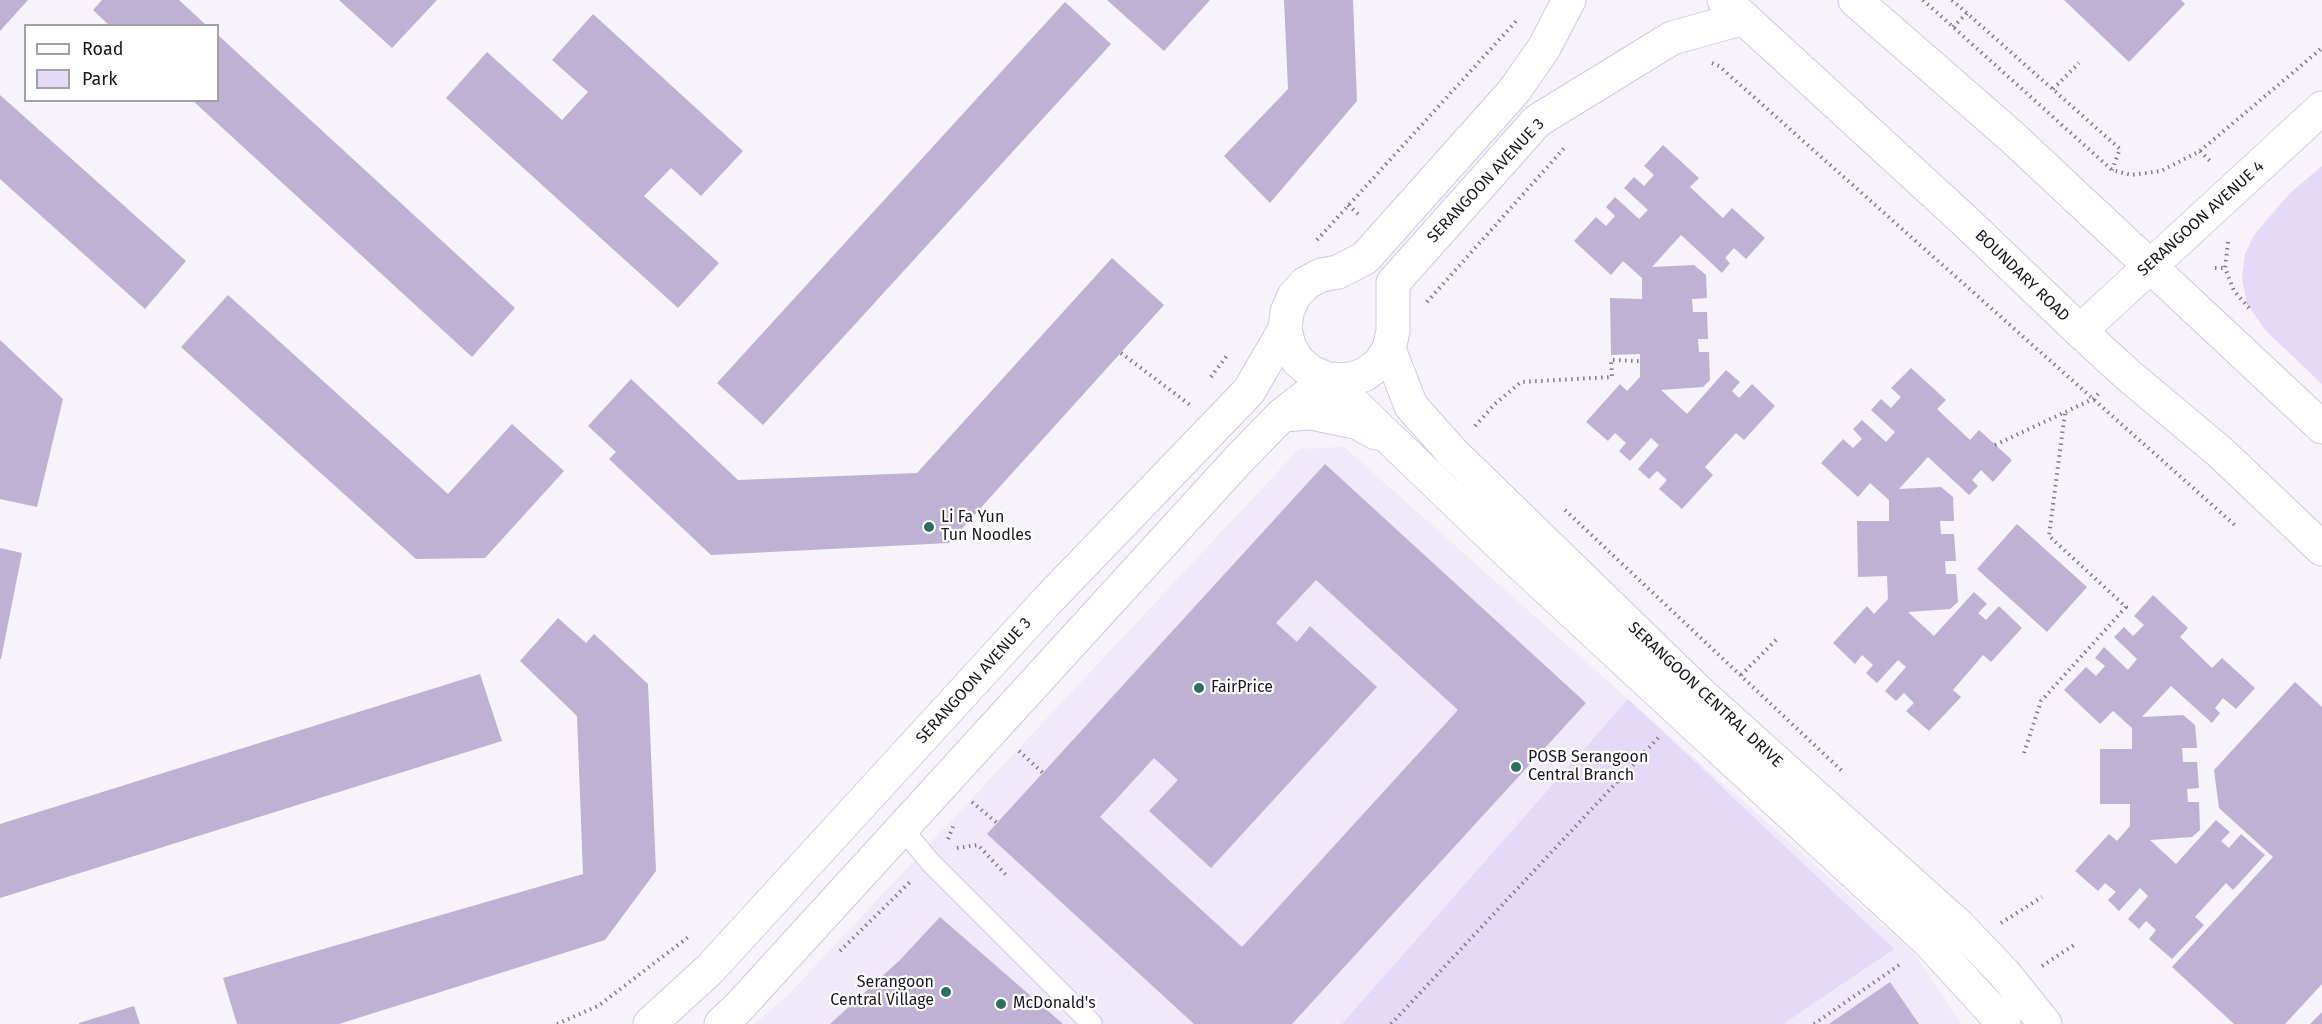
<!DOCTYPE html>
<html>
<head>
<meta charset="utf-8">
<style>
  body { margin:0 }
  #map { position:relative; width:2322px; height:1024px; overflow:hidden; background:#f6f3fa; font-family:"Fira Sans",sans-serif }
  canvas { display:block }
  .legend { position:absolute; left:24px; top:24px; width:195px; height:78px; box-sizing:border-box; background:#fff; border:2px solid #a3a1a6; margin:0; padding:8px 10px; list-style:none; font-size:18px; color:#1a1521 }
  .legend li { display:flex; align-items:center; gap:12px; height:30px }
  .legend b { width:30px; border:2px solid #a3a1a6 }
</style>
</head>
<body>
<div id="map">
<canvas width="2322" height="1024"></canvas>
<ul class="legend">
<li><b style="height:8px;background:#fff"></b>Road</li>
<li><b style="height:16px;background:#e5d9f8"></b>Park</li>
</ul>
</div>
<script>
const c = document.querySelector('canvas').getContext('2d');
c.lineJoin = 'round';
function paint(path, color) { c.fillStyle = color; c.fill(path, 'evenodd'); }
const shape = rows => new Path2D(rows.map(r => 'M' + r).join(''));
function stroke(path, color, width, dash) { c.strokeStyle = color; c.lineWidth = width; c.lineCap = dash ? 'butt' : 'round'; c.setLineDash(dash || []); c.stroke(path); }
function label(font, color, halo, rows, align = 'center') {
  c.font = font + ' "Fira Sans",sans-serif'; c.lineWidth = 4.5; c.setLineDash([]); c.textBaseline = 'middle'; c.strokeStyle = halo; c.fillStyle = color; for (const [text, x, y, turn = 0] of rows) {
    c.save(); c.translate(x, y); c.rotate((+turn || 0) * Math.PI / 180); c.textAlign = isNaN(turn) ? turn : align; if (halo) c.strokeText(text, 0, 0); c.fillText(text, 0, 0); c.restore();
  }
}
const built = shape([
  [1344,447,1915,954,1961,1024,754,1024,788,995,1299,449]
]);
const green = shape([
  [2322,166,2322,384,2266,331,2247,304,2242,279,2245,254,2254,235,2290,193],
  [1628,699,1894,949,1783,1024,1342,1024]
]);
const building = shape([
  [0,0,28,0,0,31],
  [102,0,179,0,207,26,110,26,93,10],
  [339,0,437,0,392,48],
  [1107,0,1210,0,1164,51],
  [1284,0,1353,0,1357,101,1270,203,1224,156,1288,89],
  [2064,0,2181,0,2185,4,2129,62],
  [1065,2,1111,44,763,425,717,383],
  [593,14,743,151,701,196,671,168,644,196,719,263,678,308,446,98,487,52,562,120,588,92,552,60],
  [218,35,515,308,472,357,192,100,218,100],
  [0,95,186,261,145,309,0,179],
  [1663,145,1699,178,1690,187,1723,218,1732,208,1765,238,1746,259,1734,248,1725,258,1730,263,1722,273,1681,235,1652,267,1694,265,1706,275,1707,298,1692,299,1693,312,1707,312,1708,339,1698,339,1699,352,1709,352,1710,380,1703,387,1661,390,1687,414,1726,370,1740,382,1732,391,1739,398,1752,384,1775,406,1744,440,1736,433,1705,467,1713,475,1682,509,1659,489,1667,480,1657,471,1649,479,1638,469,1659,445,1651,438,1630,461,1619,451,1626,443,1615,433,1608,441,1586,422,1620,384,1627,391,1640,377,1640,354,1611,355,1610,298,1642,299,1642,278,1623,261,1611,275,1574,241,1596,217,1606,226,1615,216,1606,207,1615,197,1639,219,1648,210,1624,188,1634,177,1644,186,1654,175,1644,166],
  [1112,258,1164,305,949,543,711,555,609,459,616,452,588,426,631,379,738,480,917,473],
  [228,295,448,494,512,424,564,471,485,558,416,559,181,347],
  [0,340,63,399,37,507,0,499],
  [1911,368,1946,400,1937,409,1970,440,1979,430,2012,460,1993,482,1981,470,1972,480,1978,486,1969,495,1928,457,1899,489,1941,487,1953,497,1954,521,1940,521,1941,534,1954,534,1956,561,1945,561,1946,574,1956,574,1958,602,1950,609,1908,612,1934,636,1974,592,1987,604,1978,613,1986,620,1999,606,2022,628,1991,662,1983,655,1953,690,1961,697,1929,731,1906,711,1914,703,1904,693,1896,701,1885,691,1906,667,1898,660,1877,683,1866,673,1873,665,1862,655,1855,664,1833,643,1867,606,1874,614,1888,599,1887,576,1858,577,1857,521,1889,521,1889,500,1870,483,1858,497,1821,463,1843,439,1853,448,1862,439,1853,429,1862,420,1886,442,1895,432,1871,410,1881,399,1891,408,1901,397,1891,388],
  [1325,464,1586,703,1292,1024,1194,1024,987,834],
  [1316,580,1458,710,1242,947,1100,817,1154,758,1178,780,1149,811,1211,868,1377,687,1310,626,1297,642,1276,623],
  [2017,524,2087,587,2047,632,1977,569],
  [0,548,22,553,1,659,0,659],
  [2153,595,2188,628,2180,637,2212,668,2222,658,2255,688,2236,709,2223,698,2215,708,2220,713,2212,723,2171,686,2142,717,2183,715,2195,725,2197,748,2182,748,2183,762,2197,762,2199,788,2187,789,2188,802,2199,802,2200,830,2192,837,2150,840,2176,864,2216,820,2230,832,2221,841,2229,848,2241,834,2265,855,2233,890,2226,883,2195,917,2204,925,2172,959,2149,939,2156,930,2146,921,2139,929,2128,919,2148,896,2140,888,2119,911,2108,900,2116,892,2105,883,2098,891,2075,871,2109,834,2117,841,2130,826,2130,804,2100,804,2100,749,2132,749,2132,728,2113,711,2100,724,2064,690,2086,667,2096,676,2105,666,2095,658,2104,647,2128,670,2137,659,2114,637,2124,627,2133,636,2144,625,2134,616],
  [558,618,586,643,594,634,648,684,656,871,605,940,339,1024,237,1024,223,978,583,874,577,716,520,661],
  [480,674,502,741,0,898,0,824],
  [2295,682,2322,707,2322,984,2285,1024,2234,1024,2172,967,2273,857,2219,808,2214,770],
  [940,917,1063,1024,830,1024,900,960],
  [1890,982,1919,1024,1829,1024],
  [134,1006,140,1024,79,1024,79,1023],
  [2322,1012,2322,1024,2310,1024]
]);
const path = shape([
  [1923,0,2112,170,2131,175,2161,171,2200,151,2322,48],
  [1952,0,2120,149,2112,170],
  [1953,27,1967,13],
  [1712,63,1719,66,2237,527],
  [2053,89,2079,63],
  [2200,151,2212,163],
  [1348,205,1358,214],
  [1317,240,1518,19],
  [2228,242,2225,268,2234,291,2249,308],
  [2215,268,2225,268],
  [1427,302,1566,146],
  [1121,353,1190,405],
  [1211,377,1228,354],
  [1475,426,1495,404,1521,382,1612,377,1611,360,1640,361],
  [1995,445,2093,399,2099,393],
  [1565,510,1842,771],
  [1741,675,1778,638],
  [1019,751,1043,773],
  [2024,753,2041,701,2126,607,2049,536,2065,412],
  [972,802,997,823],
  [948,839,954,824],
  [957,848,978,845,1006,875],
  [2001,923,2042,897],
  [840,951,912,880],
  [2042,966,2077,943],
  [557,1024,598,1006,691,935],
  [1391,1024,1659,737],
  [1814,1024,1902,963]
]);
const lane = shape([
  [902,828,930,862,1092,1024]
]);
const street = shape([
  [2080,331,2322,108],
  [1389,349,1411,406,1452,452,1701,694,1958,925,2004,973,2045,1024],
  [1328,379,1513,557,1930,943,2004,1024],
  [1282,415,1311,413,1356,422,1376,433]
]);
const secondary = shape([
  [1569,0,1544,48,1514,91,1365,258,1338,272,1321,275,1306,283,1294,296,1287,312,1285,329,1289,346,1298,361,1311,372,1328,379,1346,380,1364,375,1379,364,1389,349,1393,331,1393,283,1537,121,1672,38,1744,18],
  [650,1024,710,969,1047,601,1249,391,1285,329],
  [721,1024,739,1007,1240,458,1282,415,1328,379]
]);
const primary = shape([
  [1724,0,1964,220,2080,331,2128,375,2220,452,2322,549],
  [1855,0,2011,136,2322,427]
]);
const markers = [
  [929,527,6,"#2e7060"],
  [1199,688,6,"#2e7060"],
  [1516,767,6,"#2e7060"],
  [946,992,6,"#2e7060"],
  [1001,1004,6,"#2e7060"]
];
const streetNames = [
  ["SERANGOON AVENUE 3",1486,181,-47],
  ["SERANGOON AVENUE 4",2201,219,-42],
  ["BOUNDARY ROAD",2022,276,44],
  ["SERANGOON AVENUE 3",974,681,-48],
  ["SERANGOON CENTRAL DRIVE",1705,695,43]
];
const poiNames = [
  ["Li Fa Yun",941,518],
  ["Tun Noodles",941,536],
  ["FairPrice",1211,688],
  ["POSB Serangoon",1528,758],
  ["Central Branch",1528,776],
  ["Serangoon",934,983,"right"],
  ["Central Village",934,1001,"right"],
  ["McDonald's",1013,1004]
];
paint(built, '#efe9fa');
paint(green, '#e5d9f8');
paint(building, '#beb1d3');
stroke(lane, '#d3c6e8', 22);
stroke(street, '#d3c6e8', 35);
stroke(secondary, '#d3c6e8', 35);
stroke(primary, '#d3c6e8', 35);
stroke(path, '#807c85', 4, [1.5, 4.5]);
stroke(lane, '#fff', 20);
stroke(street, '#fff', 33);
stroke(secondary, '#fff', 33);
stroke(primary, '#fff', 33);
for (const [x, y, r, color] of markers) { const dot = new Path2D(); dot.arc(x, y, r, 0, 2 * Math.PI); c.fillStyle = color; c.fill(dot); stroke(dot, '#fff', 2); }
label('16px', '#1a1521', '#fff', streetNames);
label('16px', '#1a1521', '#fff', poiNames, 'left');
</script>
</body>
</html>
